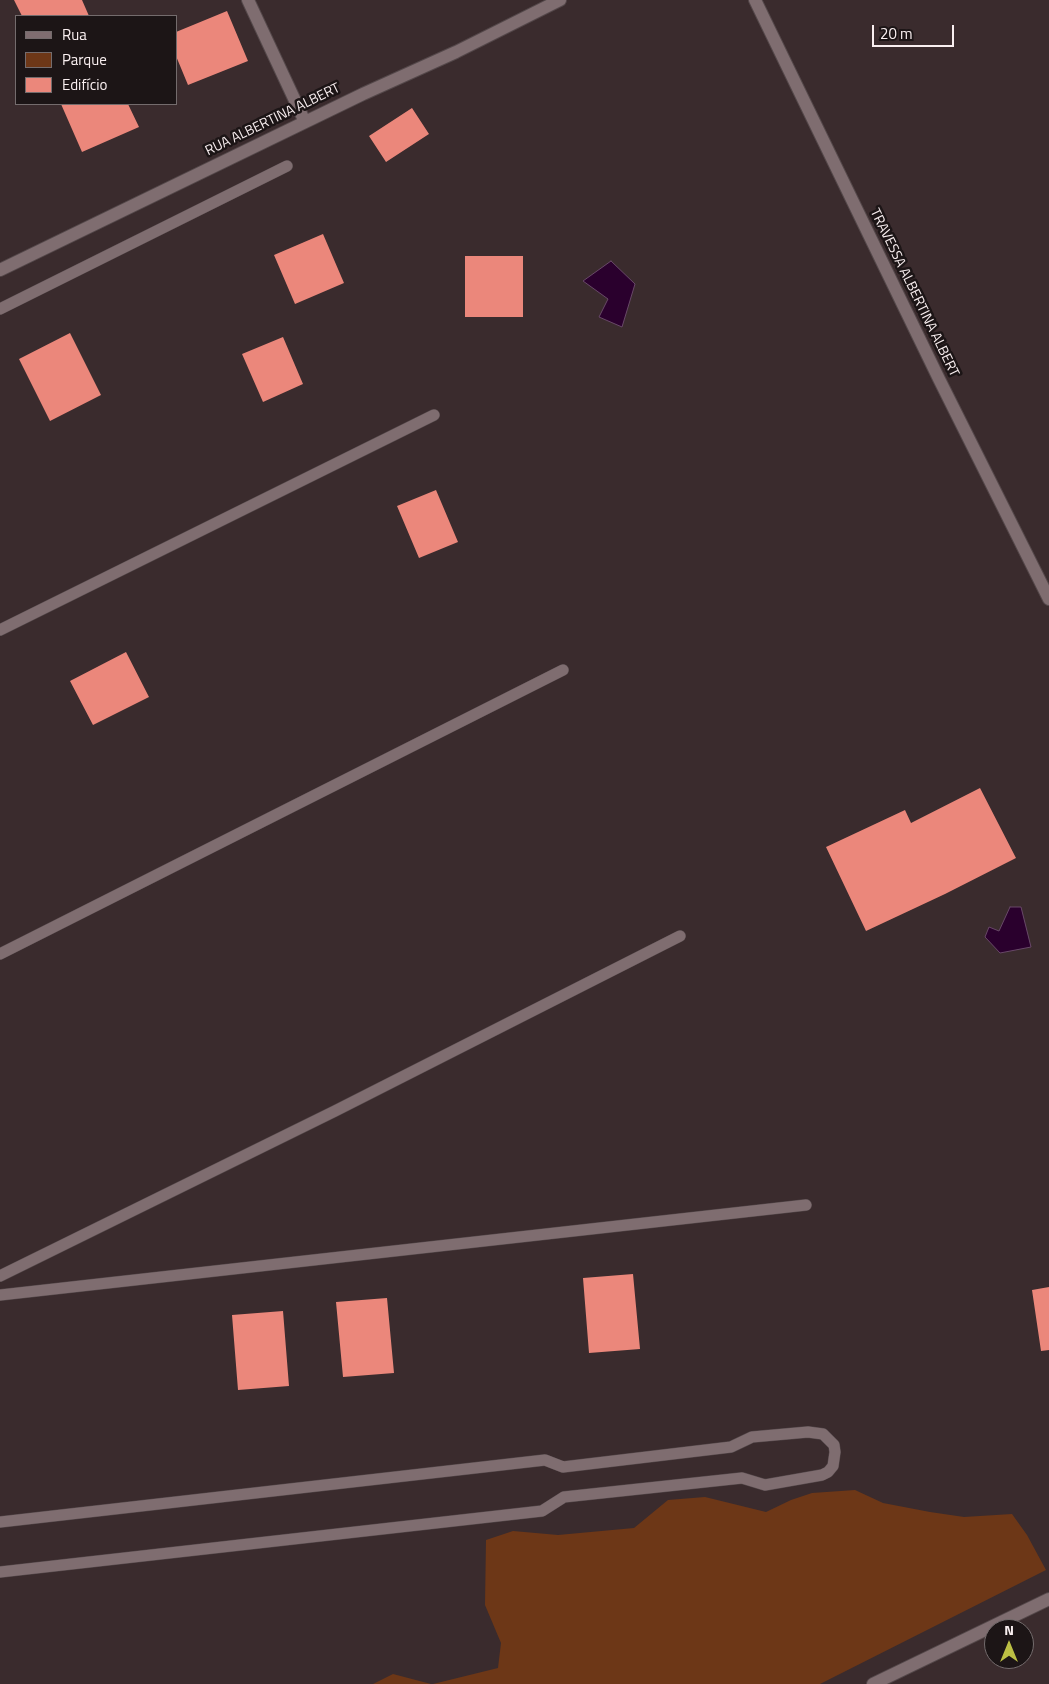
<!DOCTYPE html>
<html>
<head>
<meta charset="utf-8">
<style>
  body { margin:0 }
  #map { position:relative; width:1049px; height:1684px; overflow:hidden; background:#3a2b2d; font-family:"Titillium Web",sans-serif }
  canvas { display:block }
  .legend { position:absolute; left:15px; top:15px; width:162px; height:90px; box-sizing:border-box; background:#1c1516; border:1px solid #746c6d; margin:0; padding:6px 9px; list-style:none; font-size:15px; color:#f9eff0 }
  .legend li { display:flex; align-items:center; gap:10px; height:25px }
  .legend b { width:25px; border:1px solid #746c6d }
  .north { position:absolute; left:984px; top:1619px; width:50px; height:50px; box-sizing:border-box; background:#1c1516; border:1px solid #746c6d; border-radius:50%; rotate:0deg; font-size:14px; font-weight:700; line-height:20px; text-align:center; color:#f9eff0 }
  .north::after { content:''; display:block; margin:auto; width:18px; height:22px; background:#bcbf44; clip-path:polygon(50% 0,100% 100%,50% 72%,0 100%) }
  .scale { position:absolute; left:872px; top:25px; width:82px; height:22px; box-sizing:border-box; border:2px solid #f9eff0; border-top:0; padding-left:6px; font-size:15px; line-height:18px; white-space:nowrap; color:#f9eff0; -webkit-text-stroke:4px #1c1516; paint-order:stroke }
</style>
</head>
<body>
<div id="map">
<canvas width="1049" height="1684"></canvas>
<ul class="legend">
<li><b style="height:6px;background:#7f6d70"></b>Rua</li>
<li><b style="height:14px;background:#6d3717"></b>Parque</li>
<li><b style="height:14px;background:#eb877b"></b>Edifício</li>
</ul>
<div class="north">N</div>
<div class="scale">20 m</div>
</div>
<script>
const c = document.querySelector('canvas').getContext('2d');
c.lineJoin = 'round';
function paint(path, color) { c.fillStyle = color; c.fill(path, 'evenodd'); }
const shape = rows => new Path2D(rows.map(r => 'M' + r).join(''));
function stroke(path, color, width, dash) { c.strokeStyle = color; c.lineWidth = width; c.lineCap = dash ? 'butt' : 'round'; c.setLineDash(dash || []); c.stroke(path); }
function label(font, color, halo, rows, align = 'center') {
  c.font = font + ' "Titillium Web",sans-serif'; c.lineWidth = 5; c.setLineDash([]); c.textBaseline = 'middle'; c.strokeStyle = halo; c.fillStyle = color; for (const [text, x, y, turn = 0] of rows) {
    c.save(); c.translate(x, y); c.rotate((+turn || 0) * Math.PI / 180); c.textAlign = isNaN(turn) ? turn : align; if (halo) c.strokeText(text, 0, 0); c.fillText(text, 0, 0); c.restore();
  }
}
const green = shape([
  [855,1490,883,1503,930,1512,964,1517,1012,1514,1027,1535,1046,1570,820,1684,433,1684,498,1668,501,1643,485,1605,486,1540,513,1531,558,1535,634,1528,668,1500,705,1497,766,1512,791,1500,812,1493],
  [393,1674,431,1684,373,1684]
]);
const water = shape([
  [611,261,635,284,622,327,599,317,608,299,583,281,611,261],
  [1010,907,1021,907,1031,947,1000,953,985,937,989,927,999,931,1010,907]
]);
const building = shape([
  [14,0,82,0,89,16,22,16],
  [227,11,248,61,188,85,176,56,176,32],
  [61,104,128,104,139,127,82,152],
  [412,108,429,134,386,162,369,136],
  [323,234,344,283,295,304,274,255],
  [465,256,523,256,523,317,465,317],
  [70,333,101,395,50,421,19,359],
  [283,337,303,384,263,402,242,354],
  [436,490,458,542,419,558,397,506],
  [126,652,149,697,93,725,70,681],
  [980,788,1016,858,945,894,866,931,826,847,905,810,911,823],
  [633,1274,640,1349,589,1353,583,1278],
  [1049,1287,1049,1350,1041,1351,1032,1290],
  [387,1298,394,1373,343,1377,336,1302],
  [283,1311,289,1386,238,1390,232,1315]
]);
const lane = shape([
  [0,309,287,166],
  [0,630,434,415],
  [0,954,563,670],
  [0,1276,335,1111,680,936],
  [0,1295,806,1205],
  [0,1522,545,1460,563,1467,731,1447,752,1437,808,1432,823,1434,834,1445,835,1452,833,1466,828,1472,822,1475,765,1485,742,1478,564,1497,542,1511,0,1572]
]);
const street = shape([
  [248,0,305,122],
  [755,0,939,379,1049,599],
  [0,270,363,94,456,52,560,0]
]);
const secondary = shape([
  [873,1684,1049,1599]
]);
const streetNames = [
  ["RUA ALBERTINA ALBERT",273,120,-26],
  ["TRAVESSA ALBERTINA ALBERT",914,293,64]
];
paint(green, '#6d3717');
paint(water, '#2a002d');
stroke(water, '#684868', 1);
paint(building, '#eb877b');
stroke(lane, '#54484a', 12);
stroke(street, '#54484a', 14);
stroke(secondary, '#54484a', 14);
stroke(lane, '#7f6d70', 11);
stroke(street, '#7f6d70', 12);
stroke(secondary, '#7f6d70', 12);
label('14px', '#f9eff0', '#1c1516', streetNames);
</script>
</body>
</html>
